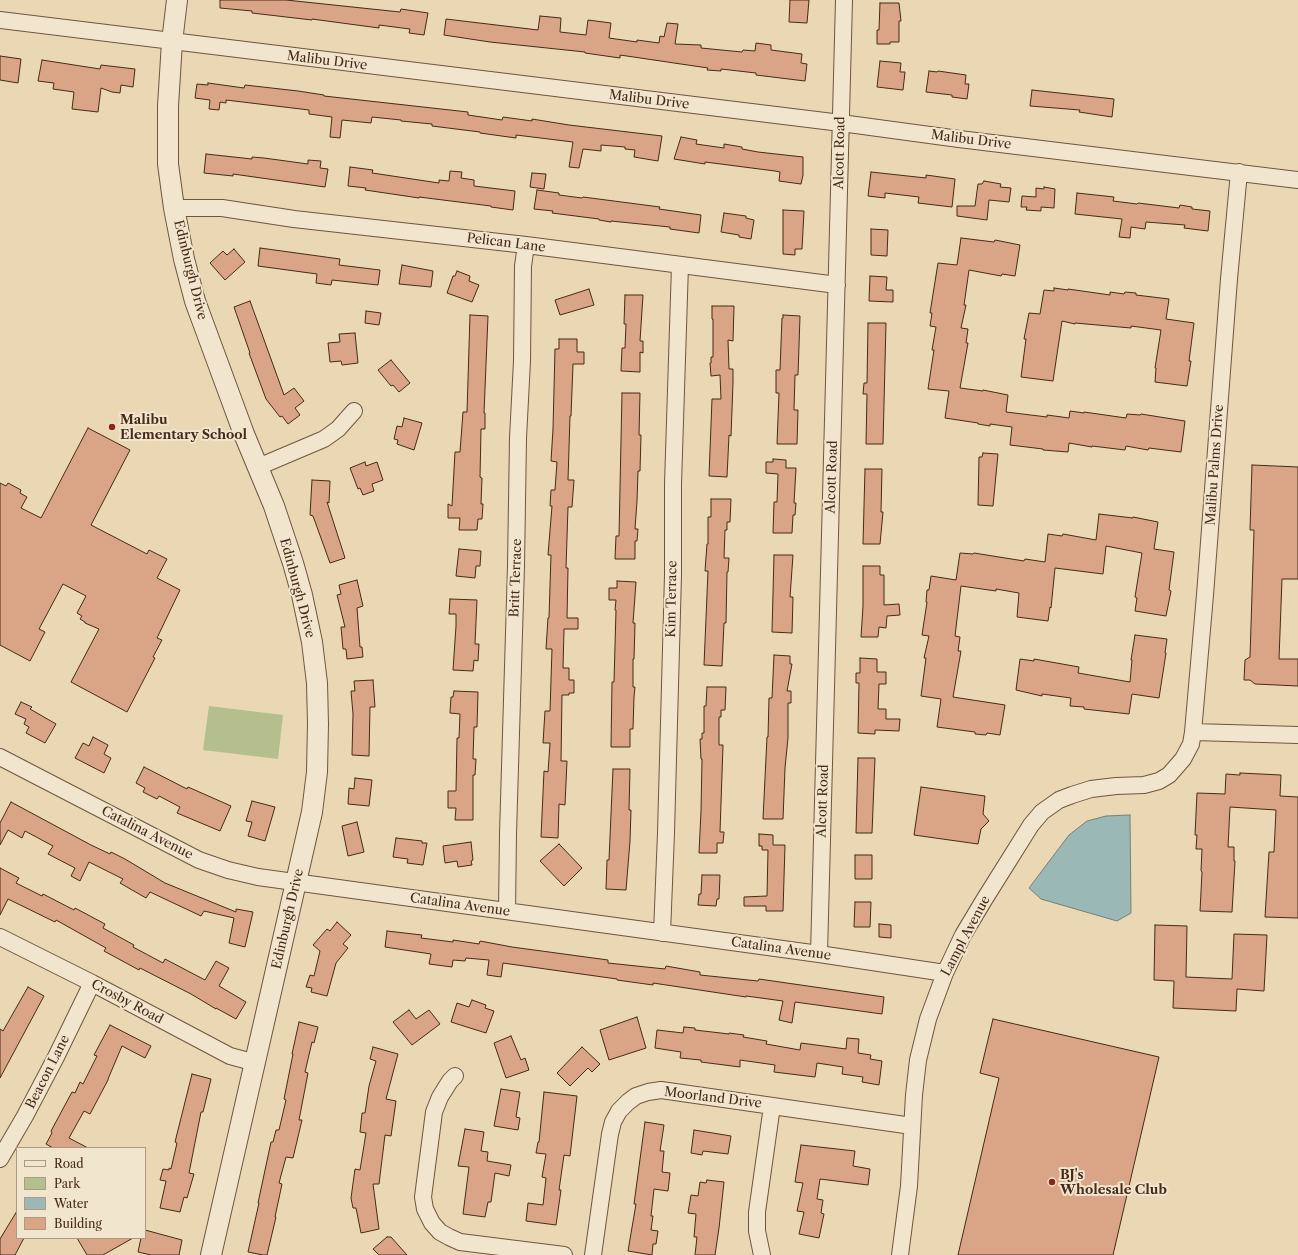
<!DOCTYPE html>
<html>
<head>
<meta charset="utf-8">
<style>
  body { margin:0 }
  #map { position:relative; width:1298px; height:1255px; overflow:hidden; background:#ead7b3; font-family:"Libre Caslon Text",serif }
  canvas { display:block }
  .legend { position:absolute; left:16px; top:1147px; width:130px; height:92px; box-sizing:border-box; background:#f1e5ce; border:1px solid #ad9a85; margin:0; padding:5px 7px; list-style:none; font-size:12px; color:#462a17 }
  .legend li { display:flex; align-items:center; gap:8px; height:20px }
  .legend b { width:20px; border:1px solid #ad9a85 }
</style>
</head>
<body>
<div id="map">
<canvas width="1298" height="1255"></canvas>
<ul class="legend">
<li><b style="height:5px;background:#f1e5ce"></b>Road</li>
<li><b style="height:11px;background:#b5bf8e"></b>Park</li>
<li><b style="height:11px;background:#9ab8b5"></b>Water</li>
<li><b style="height:11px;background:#daa587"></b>Building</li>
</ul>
</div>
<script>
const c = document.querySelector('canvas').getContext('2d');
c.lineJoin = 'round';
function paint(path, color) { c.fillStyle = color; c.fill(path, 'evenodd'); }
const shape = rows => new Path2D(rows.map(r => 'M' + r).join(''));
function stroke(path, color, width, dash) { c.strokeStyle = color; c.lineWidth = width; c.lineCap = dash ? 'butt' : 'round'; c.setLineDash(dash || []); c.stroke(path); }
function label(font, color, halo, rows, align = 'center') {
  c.font = font + ' "Libre Caslon Text",serif'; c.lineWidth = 4; c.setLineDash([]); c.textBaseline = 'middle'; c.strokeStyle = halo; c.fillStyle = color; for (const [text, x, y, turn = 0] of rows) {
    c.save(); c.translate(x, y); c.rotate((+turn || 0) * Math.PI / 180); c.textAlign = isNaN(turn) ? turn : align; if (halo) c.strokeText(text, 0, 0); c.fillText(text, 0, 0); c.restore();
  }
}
const green = shape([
  [209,706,283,715,278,759,203,750]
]);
const water = shape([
  [1130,815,1131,913,1117,921,1041,899,1029,888,1069,835,1087,821,1106,816,1130,815]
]);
const building = shape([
  [220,0,286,0,400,12,401,9,428,13,424,35,409,33,410,29,379,25,379,28,312,19,312,20,252,13,252,11,220,8,220,0],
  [790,0,809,0,807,23,789,22,790,0],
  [880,3,899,3,901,21,899,21,899,42,890,42,890,44,877,44,877,30,879,30,880,3],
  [540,16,561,18,560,32,586,35,588,20,611,23,609,38,637,42,637,40,659,43,660,36,664,37,667,23,678,24,675,44,701,45,701,48,742,52,743,50,755,51,756,43,771,45,771,50,802,54,801,63,807,64,805,81,756,75,756,73,721,69,721,71,707,70,708,68,620,55,620,58,585,53,585,52,490,42,444,35,446,19,538,30,540,16],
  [0,56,21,59,18,83,0,80,0,56],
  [42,60,100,69,101,65,135,69,133,87,121,85,120,93,112,92,101,88,98,112,72,109,74,92,53,89,54,83,38,81,42,60],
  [880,61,901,63,900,72,905,72,903,90,877,87,880,61],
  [929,71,937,72,938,71,966,75,965,84,969,84,967,99,952,97,952,95,926,92,929,71],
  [208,83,244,88,245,85,298,91,324,95,324,96,468,112,468,115,502,120,503,117,532,121,532,119,569,125,662,136,658,161,634,157,635,150,625,149,625,147,601,145,601,151,583,149,579,168,569,167,573,142,516,135,516,138,480,133,480,132,432,126,432,124,401,121,401,120,372,117,371,123,342,120,340,138,330,137,332,117,309,114,309,110,226,100,226,103,220,102,219,110,209,109,210,100,195,98,197,84,208,85,208,83],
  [1032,90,1114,99,1112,117,1079,112,1080,110,1030,106,1032,90],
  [681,137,697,140,696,144,724,148,724,144,742,147,742,149,758,152,803,157,803,175,801,184,779,181,780,172,775,171,705,162,705,164,674,159,681,137],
  [206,154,252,159,252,157,264,158,308,164,308,160,321,161,320,168,328,169,325,187,233,174,233,176,204,173,206,154],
  [350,167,373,170,372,173,379,174,439,183,439,180,449,181,450,171,462,172,461,178,474,180,474,186,515,191,513,210,491,207,491,206,419,197,419,198,365,190,366,188,348,186,350,167],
  [871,172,926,178,926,175,955,179,952,207,918,203,919,197,885,193,885,198,868,196,871,172],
  [532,173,546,174,544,189,530,187,532,173],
  [984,181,1001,184,1000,187,1011,188,1009,202,989,200,987,220,957,216,957,206,975,206,978,184,982,184,984,181],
  [1044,187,1055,189,1054,208,1041,207,1041,211,1026,210,1027,207,1021,207,1022,196,1036,197,1036,188,1044,189,1044,187],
  [537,190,559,193,559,195,582,198,583,197,660,207,659,209,701,215,699,233,670,229,670,227,611,221,611,222,599,220,599,219,552,213,553,211,534,209,537,190],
  [1077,193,1114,197,1113,201,1137,204,1138,203,1179,208,1180,205,1192,207,1192,209,1210,211,1208,231,1184,228,1185,225,1146,222,1145,229,1131,227,1130,238,1119,237,1122,219,1075,214,1077,193],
  [783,210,804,211,802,249,795,249,795,255,783,254,783,210],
  [724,213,746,216,746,218,754,220,751,239,739,237,739,235,721,232,724,213],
  [871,229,888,230,887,256,871,255,871,229],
  [961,238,994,242,995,240,1020,245,1015,276,1002,274,1001,276,969,270,964,305,966,305,961,328,968,329,966,343,968,343,960,388,983,391,983,390,1008,395,1006,412,1047,417,1047,415,1069,418,1070,411,1084,413,1084,412,1126,418,1127,414,1140,415,1141,414,1185,421,1181,452,1149,448,1148,450,1126,446,1125,450,1092,446,1092,447,1069,443,1068,452,1043,450,1043,449,1010,445,1012,427,990,424,990,426,978,424,978,423,945,418,949,391,928,389,934,350,932,350,936,327,930,326,932,313,930,313,938,263,957,265,961,238],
  [260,248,340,259,339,265,380,270,378,285,332,280,331,285,316,283,317,274,258,266,260,248],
  [234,249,245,262,225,280,210,263,223,251,227,255,234,249],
  [402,265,433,271,431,287,399,284,402,265],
  [457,271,470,276,469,281,479,285,472,302,447,293,453,276,455,276,457,271],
  [870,276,887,277,886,290,893,290,893,302,869,301,870,276],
  [1054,288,1068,290,1068,289,1110,295,1110,292,1124,294,1125,292,1136,293,1136,295,1169,299,1166,319,1194,323,1189,361,1191,361,1187,386,1155,382,1156,368,1155,368,1161,330,1131,326,1131,328,1075,323,1075,324,1062,321,1053,381,1021,377,1026,339,1024,339,1029,313,1040,314,1044,290,1054,291,1054,288],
  [589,289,594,305,560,315,555,300,589,289],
  [625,295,643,295,640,341,643,341,643,353,640,352,640,372,621,371,622,348,625,348,626,324,624,324,625,295],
  [250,301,284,395,294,388,304,401,295,408,300,415,288,424,282,416,280,417,266,399,249,353,250,353,234,307,250,301],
  [712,306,734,306,733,341,728,340,729,369,733,369,733,383,731,436,729,435,727,477,709,476,712,399,721,399,720,375,711,376,710,363,711,363,711,357,713,357,713,319,712,319,712,306],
  [366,311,381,313,379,325,365,323,366,311],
  [470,315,488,316,484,413,485,413,485,429,481,429,480,477,482,478,481,504,483,504,482,519,478,519,477,530,459,530,460,518,448,518,448,504,452,506,455,452,460,452,463,412,467,412,470,315],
  [783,315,800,316,798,375,795,375,794,410,798,410,797,444,777,444,779,393,776,393,776,370,780,370,782,318,783,318,783,315],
  [868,323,886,323,883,444,866,444,867,394,863,394,864,383,867,383,868,323],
  [355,333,358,363,342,365,341,361,330,362,328,343,340,342,339,334,355,333],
  [559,339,577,339,577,352,584,352,584,364,573,364,571,416,570,416,568,480,574,480,572,507,568,507,566,568,568,568,567,618,578,618,578,629,564,629,563,668,569,668,569,680,574,680,574,693,569,693,569,695,562,695,561,761,567,761,565,805,559,804,558,838,541,837,544,771,548,772,550,743,543,743,545,711,550,711,552,649,546,649,548,618,549,618,551,555,548,555,552,506,550,506,551,490,555,490,557,462,551,461,553,429,555,349,559,349,559,339],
  [391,360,410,383,399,392,393,385,391,386,378,370,391,360],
  [622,393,640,393,639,435,641,435,640,471,638,471,637,501,635,529,638,529,637,541,635,541,635,559,615,559,616,536,619,536,622,393],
  [404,418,422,423,414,450,397,444,398,440,394,439,397,426,402,427,404,418],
  [88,428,130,450,91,525,147,554,149,550,167,559,157,578,180,590,157,638,162,640,153,657,155,658,127,712,71,682,99,629,85,623,85,622,80,619,82,616,77,613,86,596,63,584,39,629,45,632,30,661,0,645,0,483,6,486,8,483,21,490,20,493,27,497,21,508,41,518,88,428],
  [983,453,998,454,993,506,978,505,979,457,982,457,983,453],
  [773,459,786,460,786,468,796,468,794,503,796,503,795,515,793,515,792,533,773,533,774,502,777,502,778,474,766,473,766,462,773,462,773,459],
  [365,462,366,466,377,462,383,480,372,484,374,491,363,495,360,488,358,489,350,468,365,462],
  [1252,465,1298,467,1298,579,1282,579,1279,659,1298,659,1298,686,1255,684,1250,680,1244,680,1245,660,1250,657,1254,530,1250,530,1252,465],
  [865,469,882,469,881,512,883,512,880,544,863,544,865,469],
  [312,480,330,481,329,503,327,502,345,558,330,563,313,516,310,515,312,480],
  [711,499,731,499,730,522,727,522,727,530,725,530,724,558,729,558,728,572,727,572,726,623,724,623,722,666,704,665,708,571,705,571,707,544,708,544,708,517,711,517,711,499],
  [1099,514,1133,518,1133,517,1158,522,1154,549,1174,552,1169,590,1171,591,1166,616,1135,611,1137,598,1135,597,1142,553,1106,546,1103,574,1055,568,1051,608,1050,607,1048,621,1017,617,1019,593,996,589,996,591,961,586,955,636,960,637,958,651,961,651,953,697,1005,705,1000,735,987,733,986,735,975,734,975,732,937,727,941,699,921,696,926,658,924,658,929,636,922,635,927,602,926,602,927,590,929,590,931,576,956,580,960,553,973,554,974,553,1024,561,1025,559,1045,562,1048,534,1062,536,1063,534,1096,540,1099,514],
  [459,549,481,551,480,566,476,566,475,578,456,576,459,549],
  [774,555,793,555,790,597,793,597,792,633,772,632,774,555],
  [863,566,880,566,880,575,884,575,884,605,899,604,900,615,887,616,886,628,879,627,878,637,861,637,863,606,863,566],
  [357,580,363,606,357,608,360,647,362,647,363,657,347,659,346,649,343,649,341,627,345,627,337,595,341,594,339,585,357,580],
  [617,581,636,582,633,623,635,623,634,659,633,659,633,687,635,687,634,697,633,729,630,729,630,747,611,747,612,682,614,682,616,610,615,610,616,600,609,600,609,588,617,588,617,581],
  [450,599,477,600,475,644,479,644,478,661,474,660,473,671,453,670,456,626,456,614,449,614,450,599],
  [1135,635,1167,639,1165,653,1166,653,1159,698,1132,694,1129,714,1084,709,1084,707,1070,706,1071,698,1042,694,1042,696,1016,690,1020,659,1034,661,1034,659,1079,667,1078,673,1130,682,1132,660,1131,660,1135,635],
  [774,655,790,656,790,664,792,664,787,691,791,691,791,703,788,703,788,738,785,768,783,819,763,819,767,737,768,737,769,698,772,698,774,655],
  [860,658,877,659,877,672,886,672,886,684,879,684,878,709,886,709,886,719,900,719,899,731,875,730,875,734,858,733,859,683,856,683,856,673,860,673,860,658],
  [373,680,375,707,370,707,369,756,352,755,353,714,351,691,355,691,354,681,373,680],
  [707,687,726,687,725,710,721,710,721,717,719,717,719,745,723,745,720,832,724,832,723,843,717,843,717,853,699,853,701,811,702,759,701,759,700,739,702,739,702,733,704,733,704,706,706,706,707,687],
  [454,691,478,692,477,727,474,727,473,759,476,759,475,775,473,775,473,820,455,820,456,808,448,808,448,791,456,791,457,738,459,738,460,714,450,713,451,697,453,697,454,691],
  [21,702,32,707,30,709,56,724,45,743,26,733,29,727,24,724,26,719,15,714,21,702],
  [93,737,108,745,104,754,111,758,104,773,75,758,83,743,89,746,93,737],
  [858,758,875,758,872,833,856,833,858,758],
  [144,767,187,789,188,787,231,806,220,831,177,813,180,807,159,796,157,799,143,792,145,788,136,783,144,767],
  [613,769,630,769,629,810,631,810,630,841,626,890,606,889,607,860,609,860,613,769],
  [1240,773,1281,775,1280,796,1298,797,1298,918,1265,917,1269,852,1274,852,1276,810,1230,807,1228,847,1234,847,1234,861,1235,861,1232,912,1200,911,1202,872,1201,871,1202,849,1196,849,1197,835,1195,835,1197,793,1225,794,1226,774,1240,775,1240,773],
  [355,778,372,780,369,806,348,804,349,788,354,789,355,778],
  [921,787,985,796,983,814,989,821,981,829,978,844,914,835,921,787],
  [252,801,275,807,265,841,248,836,252,822,246,821,252,801],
  [11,802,91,845,110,854,111,852,125,859,165,883,236,912,236,909,253,912,245,947,229,943,234,918,204,911,201,916,150,892,146,898,120,883,123,879,89,862,80,881,71,876,75,868,48,854,53,846,25,831,22,838,8,830,0,845,0,823,11,802],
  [357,822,364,852,348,856,342,826,357,822],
  [759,834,773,835,773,845,785,845,783,911,766,911,766,906,744,906,744,897,767,896,768,850,762,850,762,846,759,846,759,834],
  [396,838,422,841,422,843,427,843,423,865,407,863,408,859,393,857,396,838],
  [471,842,473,860,471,861,472,865,458,867,457,861,445,863,443,846,471,842],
  [559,844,582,868,564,886,540,861,559,844],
  [855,855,872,855,872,879,855,879,855,855],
  [0,868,19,878,16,883,42,896,43,894,74,910,75,908,105,924,103,928,134,945,133,947,163,963,165,959,205,980,216,961,229,968,219,986,246,1002,236,1019,216,1008,216,1009,191,994,140,968,139,970,104,951,106,948,56,920,55,922,8,899,0,915,0,868],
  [702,875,720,875,719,899,717,899,716,906,698,905,699,894,701,894,702,875],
  [855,902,871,902,870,927,854,927,855,902],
  [337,922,351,935,343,944,348,948,336,963,327,996,311,992,312,988,306,987,310,975,314,976,320,951,313,945,327,929,330,931,337,922],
  [879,924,891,925,891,938,879,937,879,924],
  [1155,925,1187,926,1186,977,1232,979,1234,934,1267,935,1264,991,1237,989,1236,1011,1173,1008,1174,981,1154,980,1155,925],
  [387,931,422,935,421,938,453,942,453,940,479,944,480,941,512,947,608,960,608,963,665,969,666,966,700,972,700,975,758,981,759,979,884,997,882,1014,795,1002,792,1023,779,1020,783,1001,746,996,746,997,653,983,653,985,617,980,617,979,503,963,501,977,487,975,489,960,466,958,465,961,453,960,452,967,429,964,431,954,385,947,387,931],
  [28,987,44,996,0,1078,0,1029,3,1031,28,987],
  [472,1000,486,1005,485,1008,494,1011,486,1033,451,1022,457,1003,469,1007,472,1000],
  [409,1010,416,1019,429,1010,440,1024,412,1045,393,1022,409,1010],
  [637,1017,646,1048,609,1060,600,1030,637,1017],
  [993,1019,1159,1057,1113,1255,958,1255,999,1078,980,1073,993,1019],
  [299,1022,318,1027,314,1043,312,1042,305,1072,308,1073,299,1120,302,1120,293,1158,286,1157,279,1183,282,1184,275,1217,276,1217,267,1255,263,1255,248,1252,259,1203,258,1203,271,1142,273,1142,276,1130,279,1130,286,1100,284,1099,293,1054,292,1054,299,1022],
  [110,1025,151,1046,145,1058,122,1046,108,1079,108,1080,90,1114,84,1111,69,1138,88,1148,53,1148,46,1144,52,1133,51,1131,72,1092,75,1093,80,1082,83,1084,97,1056,94,1055,110,1025],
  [684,1027,695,1028,695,1030,729,1034,729,1033,744,1035,743,1037,767,1041,766,1044,800,1050,801,1043,846,1049,847,1038,859,1039,858,1053,871,1055,870,1059,882,1061,879,1085,862,1082,863,1077,842,1074,843,1067,817,1063,815,1077,774,1072,775,1065,740,1060,740,1067,701,1062,701,1060,680,1058,681,1052,655,1048,657,1030,683,1033,684,1027],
  [511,1036,521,1060,525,1058,529,1070,506,1078,494,1043,511,1036],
  [373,1047,398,1054,386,1099,396,1101,391,1136,385,1135,379,1184,373,1184,379,1229,361,1233,356,1208,353,1208,351,1198,355,1169,360,1170,366,1133,360,1132,362,1113,365,1113,369,1086,376,1061,370,1059,373,1047],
  [582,1047,600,1064,592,1072,588,1068,570,1086,557,1073,582,1047],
  [192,1074,211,1079,203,1112,201,1112,189,1173,194,1174,187,1198,184,1197,180,1212,160,1208,166,1181,160,1180,163,1169,169,1170,169,1168,171,1169,177,1143,175,1142,192,1074],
  [501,1089,520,1092,516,1117,520,1118,518,1130,494,1126,501,1089],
  [544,1092,577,1096,570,1156,564,1155,559,1190,561,1190,556,1225,526,1221,528,1203,543,1205,546,1178,542,1177,546,1154,536,1153,538,1142,539,1142,544,1092],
  [645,1122,664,1125,660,1151,664,1151,662,1172,670,1173,668,1191,654,1189,651,1216,653,1216,651,1230,658,1231,656,1244,653,1244,652,1255,628,1251,636,1204,634,1204,645,1122],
  [465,1129,484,1132,481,1151,488,1152,487,1161,511,1165,509,1176,495,1173,491,1202,488,1202,485,1217,463,1214,469,1167,458,1166,465,1129],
  [694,1130,731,1136,728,1154,703,1151,702,1155,691,1153,694,1130],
  [801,1145,855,1151,853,1166,870,1169,868,1185,820,1179,817,1199,823,1200,821,1213,824,1214,819,1238,799,1234,804,1212,797,1211,803,1183,795,1182,801,1145],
  [707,1180,724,1182,719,1228,715,1255,695,1255,697,1237,694,1237,696,1214,688,1213,691,1195,698,1196,700,1182,706,1183,707,1180],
  [17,1211,17,1238,24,1238,15,1255,0,1255,0,1239,17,1211],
  [145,1230,182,1240,179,1255,151,1255,138,1252,141,1238,145,1238,145,1230],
  [387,1237,391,1237,407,1255,379,1255,373,1249,387,1237],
  [77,1238,133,1238,103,1255,87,1255,77,1238]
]);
const minor = shape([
  [0,20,841,123,959,139,1298,180],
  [174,208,222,208,294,219,526,245,837,285],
  [258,467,324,439,338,429,354,411],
  [1193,732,1298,735],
  [0,757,199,860,228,870,258,877,819,954,945,973],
  [507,911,508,834,516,566,518,438,522,361,523,266,526,245],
  [662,933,666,833,673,575,673,484,680,265],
  [0,937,92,983,230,1056,256,1063],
  [819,954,844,0],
  [455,1076,450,1081,440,1097,434,1112,423,1197,425,1209,432,1223,440,1232,449,1237,460,1242,564,1255],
  [0,1159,25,1116,56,1057,92,983],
  [593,1255,610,1134,613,1122,619,1111,628,1102,636,1096,648,1092,661,1090,912,1126],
  [762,1255,757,1231,757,1212,772,1106],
  [900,1255,909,1186,914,1095,918,1060,928,1019,945,973,963,935,984,900,1031,825,1042,812,1059,800,1072,795,1091,789,1116,786,1144,785,1159,781,1169,775,1183,759,1191,744,1193,732,1205,595,1229,279,1239,172]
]);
const tertiary = shape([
  [177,0,172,42,168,106,168,164,174,208,184,259,195,301,244,434,274,506,293,563,302,595,312,642,317,683,318,724,317,772,312,812,211,1255]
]);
const markers = [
  [112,427,4,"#8f2418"],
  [1052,1182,4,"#8f2418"]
];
const streetNames = [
  ["Malibu Drive",327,61,7],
  ["Malibu Drive",649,100,7],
  ["Malibu Drive",971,140,7],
  ["Alcott Road",840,153,-89],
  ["Pelican Lane",506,243,7],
  ["Edinburgh Drive",190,270,76],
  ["Malibu Palms Drive",1215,465,-86],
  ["Alcott Road",832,477,-88],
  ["Britt Terrace",516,578,-88],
  ["Edinburgh Drive",297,588,75],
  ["Kim Terrace",672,599,-89],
  ["Alcott Road",823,801,-88],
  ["Catalina Avenue",147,833,27],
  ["Catalina Avenue",460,905,8],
  ["Edinburgh Drive",288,919,-77],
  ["Lampl Avenue",966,936,-62],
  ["Catalina Avenue",781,949,8],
  ["Crosby Road",127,1002,28],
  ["Beacon Lane",48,1072,-63],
  ["Moorland Drive",713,1098,7]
];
const poiNames = [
  ["Malibu",120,420],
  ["Elementary School",120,435],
  ["BJ's",1060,1175],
  ["Wholesale Club",1060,1190]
];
paint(green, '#b5bf8e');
paint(water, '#9ab8b5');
stroke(water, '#787f76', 1);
paint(building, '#daa587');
stroke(building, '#462a17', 1);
stroke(minor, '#6f553e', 18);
stroke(tertiary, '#6f553e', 22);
stroke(minor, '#f1e5ce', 16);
stroke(tertiary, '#f1e5ce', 20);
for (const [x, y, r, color] of markers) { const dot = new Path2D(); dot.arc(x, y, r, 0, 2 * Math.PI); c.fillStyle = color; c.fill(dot); stroke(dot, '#f1e5ce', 1.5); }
label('13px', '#462a17', '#f1e5ce', streetNames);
label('bold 13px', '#462a17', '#f1e5ce', poiNames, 'left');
</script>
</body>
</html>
